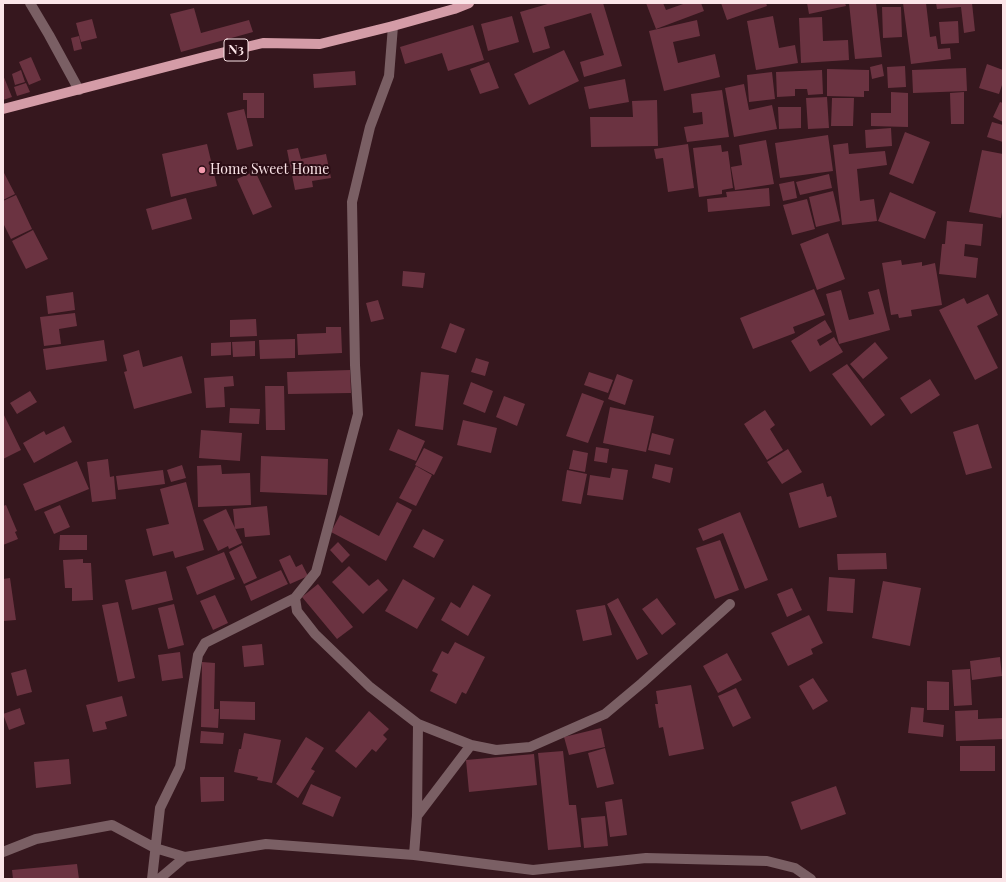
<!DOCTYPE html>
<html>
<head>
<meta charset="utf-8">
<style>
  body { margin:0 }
  #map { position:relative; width:1006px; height:882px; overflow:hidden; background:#36171e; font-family:"Playfair Display",serif }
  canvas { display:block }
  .frame { position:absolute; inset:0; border:4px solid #fbe5e8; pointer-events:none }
</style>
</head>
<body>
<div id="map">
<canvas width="1006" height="882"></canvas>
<div class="frame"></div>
</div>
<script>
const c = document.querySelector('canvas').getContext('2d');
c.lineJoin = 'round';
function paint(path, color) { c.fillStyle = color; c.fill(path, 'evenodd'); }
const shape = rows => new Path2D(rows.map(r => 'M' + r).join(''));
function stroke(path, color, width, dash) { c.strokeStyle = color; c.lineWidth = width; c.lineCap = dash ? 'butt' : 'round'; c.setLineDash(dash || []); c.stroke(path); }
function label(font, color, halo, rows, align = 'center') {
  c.font = font + ' "Playfair Display",serif'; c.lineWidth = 4; c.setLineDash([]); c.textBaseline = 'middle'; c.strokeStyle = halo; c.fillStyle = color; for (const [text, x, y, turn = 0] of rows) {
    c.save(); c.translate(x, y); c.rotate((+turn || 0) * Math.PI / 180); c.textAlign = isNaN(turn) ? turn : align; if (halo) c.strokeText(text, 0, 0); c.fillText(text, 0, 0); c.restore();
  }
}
const building = shape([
  [551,3,603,3,622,66,584,77,580,62,604,55,591,13,544,27,550,48,533,53,520,12],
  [646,3,663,3,666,10,686,3,701,3,704,11,656,29],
  [721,3,766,3,767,6,727,20],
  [807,3,845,3,846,6,809,14],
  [849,3,876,3,882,57,855,59],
  [903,3,926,3,930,37,936,36,938,49,950,48,951,59,911,64],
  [936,3,972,3,975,31,964,33,961,7,937,9],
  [882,7,901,7,902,37,883,38],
  [194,8,201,33,249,20,253,32,181,52,170,14],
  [512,16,519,42,488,51,481,24],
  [773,16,779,48,795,45,798,63,756,70,747,21],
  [822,17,823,41,848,40,849,60,801,63,799,18],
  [92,19,97,38,81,42,76,23],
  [697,20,700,36,673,42,678,63,715,54,720,77,664,91,649,31],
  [958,21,959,43,941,44,939,22],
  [473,25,484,60,448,71,442,53,405,64,400,47],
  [79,36,82,49,74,51,71,38],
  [564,50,579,81,529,105,514,74],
  [31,57,41,80,29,85,19,62],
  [489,62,499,88,480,94,470,69],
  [882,64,884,76,872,79,870,67],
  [987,64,1003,70,1003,82,999,94,979,88],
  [905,66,906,87,888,88,887,67],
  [966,68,967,91,913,93,912,70],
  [827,69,869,70,869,91,864,91,864,97,827,96],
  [21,70,25,82,15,85,12,74],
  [822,70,823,94,808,95,807,89,795,89,795,96,777,97,776,72],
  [355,71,356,85,314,88,313,74],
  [772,72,775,99,749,102,747,75],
  [3,75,12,97,3,100],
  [625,79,629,102,589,109,584,87],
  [26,83,30,92,17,96,14,87],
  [744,84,749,110,772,105,777,129,734,137,725,88],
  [722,90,729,137,687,142,684,127,703,124,702,112,693,113,691,94],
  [891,92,908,93,908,127,871,126,871,113,891,113],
  [964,92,964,124,951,124,950,93],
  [243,93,264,93,264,118,247,118,247,100,243,100],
  [827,97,829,128,808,129,806,98],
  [832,98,854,98,853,126,831,126],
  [657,100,658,146,591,147,590,117,633,117,632,101],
  [1000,102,1003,103,1003,122,993,117],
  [778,107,801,107,801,128,779,129],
  [244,109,253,146,237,150,227,113],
  [992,122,1003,125,1003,142,987,137],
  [891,128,892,146,866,148,865,130],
  [905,132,930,142,913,184,889,174],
  [828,135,833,171,780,178,775,143],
  [766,140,774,184,735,190,731,167,742,165,739,145],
  [848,143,849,154,885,151,887,165,857,169,860,201,874,199,877,221,842,225,833,145],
  [207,144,217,186,171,197,162,154],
  [688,144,694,188,668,192,663,158,656,159,654,149],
  [721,145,722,152,728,151,733,188,722,190,722,194,699,197,693,148],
  [298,148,301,159,326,154,331,178,312,181,313,187,295,190,287,150],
  [982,150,1003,154,1003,206,1001,218,969,212],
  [3,171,15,194,3,200],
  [255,171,272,207,253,215,237,179],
  [829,174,832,188,800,195,796,182],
  [794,181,797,198,783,201,779,184],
  [769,188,770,206,708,212,707,199,727,197,726,192],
  [833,191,840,221,816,227,809,197],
  [890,192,936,212,925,239,878,221],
  [16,195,32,229,11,239,3,223,3,201],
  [186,198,192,219,152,230,146,209],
  [807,199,815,229,792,235,783,205],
  [947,221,983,224,981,246,965,244,964,256,978,258,976,278,939,274,942,244,945,244],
  [33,230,48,259,26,269,12,241],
  [828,233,845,279,817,290,800,244],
  [901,260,902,265,922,262,922,266,935,263,942,305,911,310,912,316,899,318,898,314,891,315,882,263],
  [403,271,425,273,423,288,402,286],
  [814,289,825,315,793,327,795,333,753,349,740,318],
  [879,289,890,330,839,344,826,294,841,290,849,320,874,314,868,292],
  [73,292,75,310,48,314,46,296],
  [988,294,998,315,977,326,998,368,975,380,939,310,964,298,967,304],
  [378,300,384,319,371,322,366,303],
  [75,313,77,326,59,329,61,344,44,346,40,317],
  [256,319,257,336,230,337,230,320],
  [825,320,832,332,817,340,820,346,834,337,843,352,810,372,791,341],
  [450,323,465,329,456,353,441,348],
  [326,327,341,327,342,353,298,355,297,334,326,333],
  [295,339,295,358,260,359,259,340],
  [104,340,107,361,46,370,43,349],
  [255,341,255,356,233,357,232,342],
  [231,342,231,355,211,356,211,343],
  [875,342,888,358,863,379,850,364],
  [139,350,143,367,182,356,192,393,134,409,124,372,127,371,123,355],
  [476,358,489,362,485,376,471,372],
  [847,364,885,415,871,426,832,374],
  [350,370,351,393,288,394,287,372],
  [421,372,449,375,443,430,415,426],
  [589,372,613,380,608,393,584,385],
  [617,374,633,380,625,405,608,399],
  [233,376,234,386,224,387,225,407,206,408,204,378],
  [930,379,940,395,911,414,900,398],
  [471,382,493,391,485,413,463,404],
  [265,386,284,386,285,430,266,430],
  [30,391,37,402,17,414,10,403],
  [582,393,604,401,588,443,566,436],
  [504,396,525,404,517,426,496,417],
  [610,407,654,416,646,452,603,443],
  [230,408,260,409,259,424,229,423],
  [765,410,775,425,770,429,783,450,767,460,744,424],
  [3,413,21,450,3,459],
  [463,420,497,428,491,453,457,445],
  [978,424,992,468,966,475,953,432],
  [64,426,72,442,34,463,23,443,44,431,46,435],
  [398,429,425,441,416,461,389,450],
  [201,430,242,433,240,461,199,458],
  [652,433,674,439,670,455,648,450],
  [596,447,609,449,607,463,594,461],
  [424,448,443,457,434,475,415,465],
  [788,449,802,472,782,484,767,462],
  [573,450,588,453,585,472,569,469],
  [261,456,328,459,327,495,260,492],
  [108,459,110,477,114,476,116,499,92,502,87,462],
  [77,461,89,489,35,511,23,484],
  [655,464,673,468,670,483,652,478],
  [182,465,186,478,171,482,167,470],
  [221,465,222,474,250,473,251,505,198,507,197,466],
  [416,466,432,475,416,506,399,498],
  [612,468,628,470,623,500,587,495,590,475,610,478],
  [163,470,165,484,118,490,116,476],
  [567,470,587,474,581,504,562,501],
  [186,482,204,550,175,558,173,551,153,556,146,529,169,524,160,489],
  [823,483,827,497,831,496,837,517,799,528,789,493],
  [397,502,412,510,386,561,331,532,340,515,379,536],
  [6,505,17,531,15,532,18,539,3,545,3,506],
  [60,505,70,527,54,534,44,512],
  [267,506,270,535,245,537,244,528,235,529,233,509],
  [226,509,242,543,229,549,228,546,218,551,203,520],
  [740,512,768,580,745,589,723,533,703,541,698,529],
  [423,529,444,540,434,558,413,547],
  [60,535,87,535,87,550,59,550],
  [720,540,739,590,715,599,696,548],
  [338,542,350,555,342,563,330,550],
  [242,545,257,578,244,584,229,552],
  [224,552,235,579,197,595,186,567],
  [886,553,887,569,838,570,837,554],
  [290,555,296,567,302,564,308,576,290,584,279,560],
  [83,559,83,563,91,563,93,600,72,601,72,588,65,588,63,560],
  [349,566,369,586,378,579,388,590,363,614,332,582],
  [281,570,288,584,251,601,245,586],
  [166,571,173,600,132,610,125,580],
  [829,577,855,579,853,613,827,611],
  [10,578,16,620,3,621,3,579],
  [403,579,435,598,417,629,385,611],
  [883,581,921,588,910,646,872,638],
  [318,584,353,627,337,639,302,597],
  [473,585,491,595,468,636,441,620,451,602,460,608],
  [792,588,802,610,787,617,777,594],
  [215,595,228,623,213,630,200,601],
  [618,598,648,654,637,660,607,604],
  [657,598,676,624,662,635,642,609],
  [118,602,135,678,118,682,102,605],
  [174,604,184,645,168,649,158,608],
  [605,605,612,635,583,641,576,610],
  [809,615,823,643,811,649,813,654,788,666,771,633],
  [455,642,485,657,466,694,462,692,456,704,430,691,438,674,432,671,442,651,448,654],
  [262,644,264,665,244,667,242,646],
  [180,652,183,678,162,681,158,655],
  [727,653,742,680,718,693,703,666],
  [1000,657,1002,676,972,680,970,661],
  [202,662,215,663,214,709,219,709,218,728,201,727],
  [26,669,32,692,17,696,11,673],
  [970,669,972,705,954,706,952,670],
  [813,678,828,701,813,710,799,686],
  [927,681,949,682,949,710,927,710],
  [691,685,704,749,669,756,663,727,659,728,655,704,658,704,656,691],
  [736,688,751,718,733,727,718,696],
  [122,696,127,716,105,722,107,729,93,732,86,705],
  [220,701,255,702,255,720,220,719],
  [911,707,924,708,923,722,944,725,943,737,908,733],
  [20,708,25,724,9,730,3,714],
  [978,710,978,719,1003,718,1003,739,956,741,955,711],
  [369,711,389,729,383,735,387,739,376,752,372,749,356,768,335,751],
  [601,728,605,747,569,755,564,737],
  [201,731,224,733,223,744,200,743],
  [244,733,281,740,272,783,257,780,258,777,234,772,239,749,241,749],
  [306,737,324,748,311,769,315,771,298,798,276,784],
  [960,746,995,746,995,771,960,771],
  [605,748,614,784,597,788,588,753],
  [563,751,569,805,576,805,581,847,548,850,538,753],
  [534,754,537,785,469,792,466,760],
  [69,759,71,784,36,788,34,762],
  [200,777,224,777,224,801,201,802],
  [311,784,341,797,333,817,302,804],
  [836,786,846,814,801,830,791,802],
  [622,799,627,835,610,837,605,802],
  [605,816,608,846,584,848,581,818],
  [77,864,79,879,13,879,12,870]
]);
const street = shape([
  [30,3,49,35,79,90],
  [295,598,297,611,315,634,370,687,418,724,471,745,496,750,530,747,605,714,642,683,730,604],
  [417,816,471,745],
  [3,852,36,839,112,825,155,848,185,857],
  [414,855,417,816,418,724],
  [152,879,160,808,180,767,198,655,205,643,295,598,316,572,358,414,355,365,352,202,370,127,389,76,393,26],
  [159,879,185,857,266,844,414,855,533,870,646,858,767,861,795,868,811,879]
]);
const primary = shape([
  [3,109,208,56,263,43,320,44,393,26,454,9,469,3]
]);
const markers = [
  [202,170,4,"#f29aad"]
];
const shields = [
  [236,50,24]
];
const shieldNames = [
  ["N3",236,50]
];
const poiNames = [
  ["Home Sweet Home",210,170]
];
paint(building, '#6b3341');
stroke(street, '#7a5f64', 10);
stroke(primary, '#d49ca7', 10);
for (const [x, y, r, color] of markers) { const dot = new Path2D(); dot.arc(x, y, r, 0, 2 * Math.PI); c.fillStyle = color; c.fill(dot); stroke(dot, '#2b0d15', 1.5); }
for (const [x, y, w] of shields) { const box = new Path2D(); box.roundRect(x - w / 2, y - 11, w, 22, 3); c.fillStyle = '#2b0d15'; c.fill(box); stroke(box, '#fbe5e8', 1); }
label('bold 13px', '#fbe5e8', null, shieldNames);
label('14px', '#fbe5e8', '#2b0d15', poiNames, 'left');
</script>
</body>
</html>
